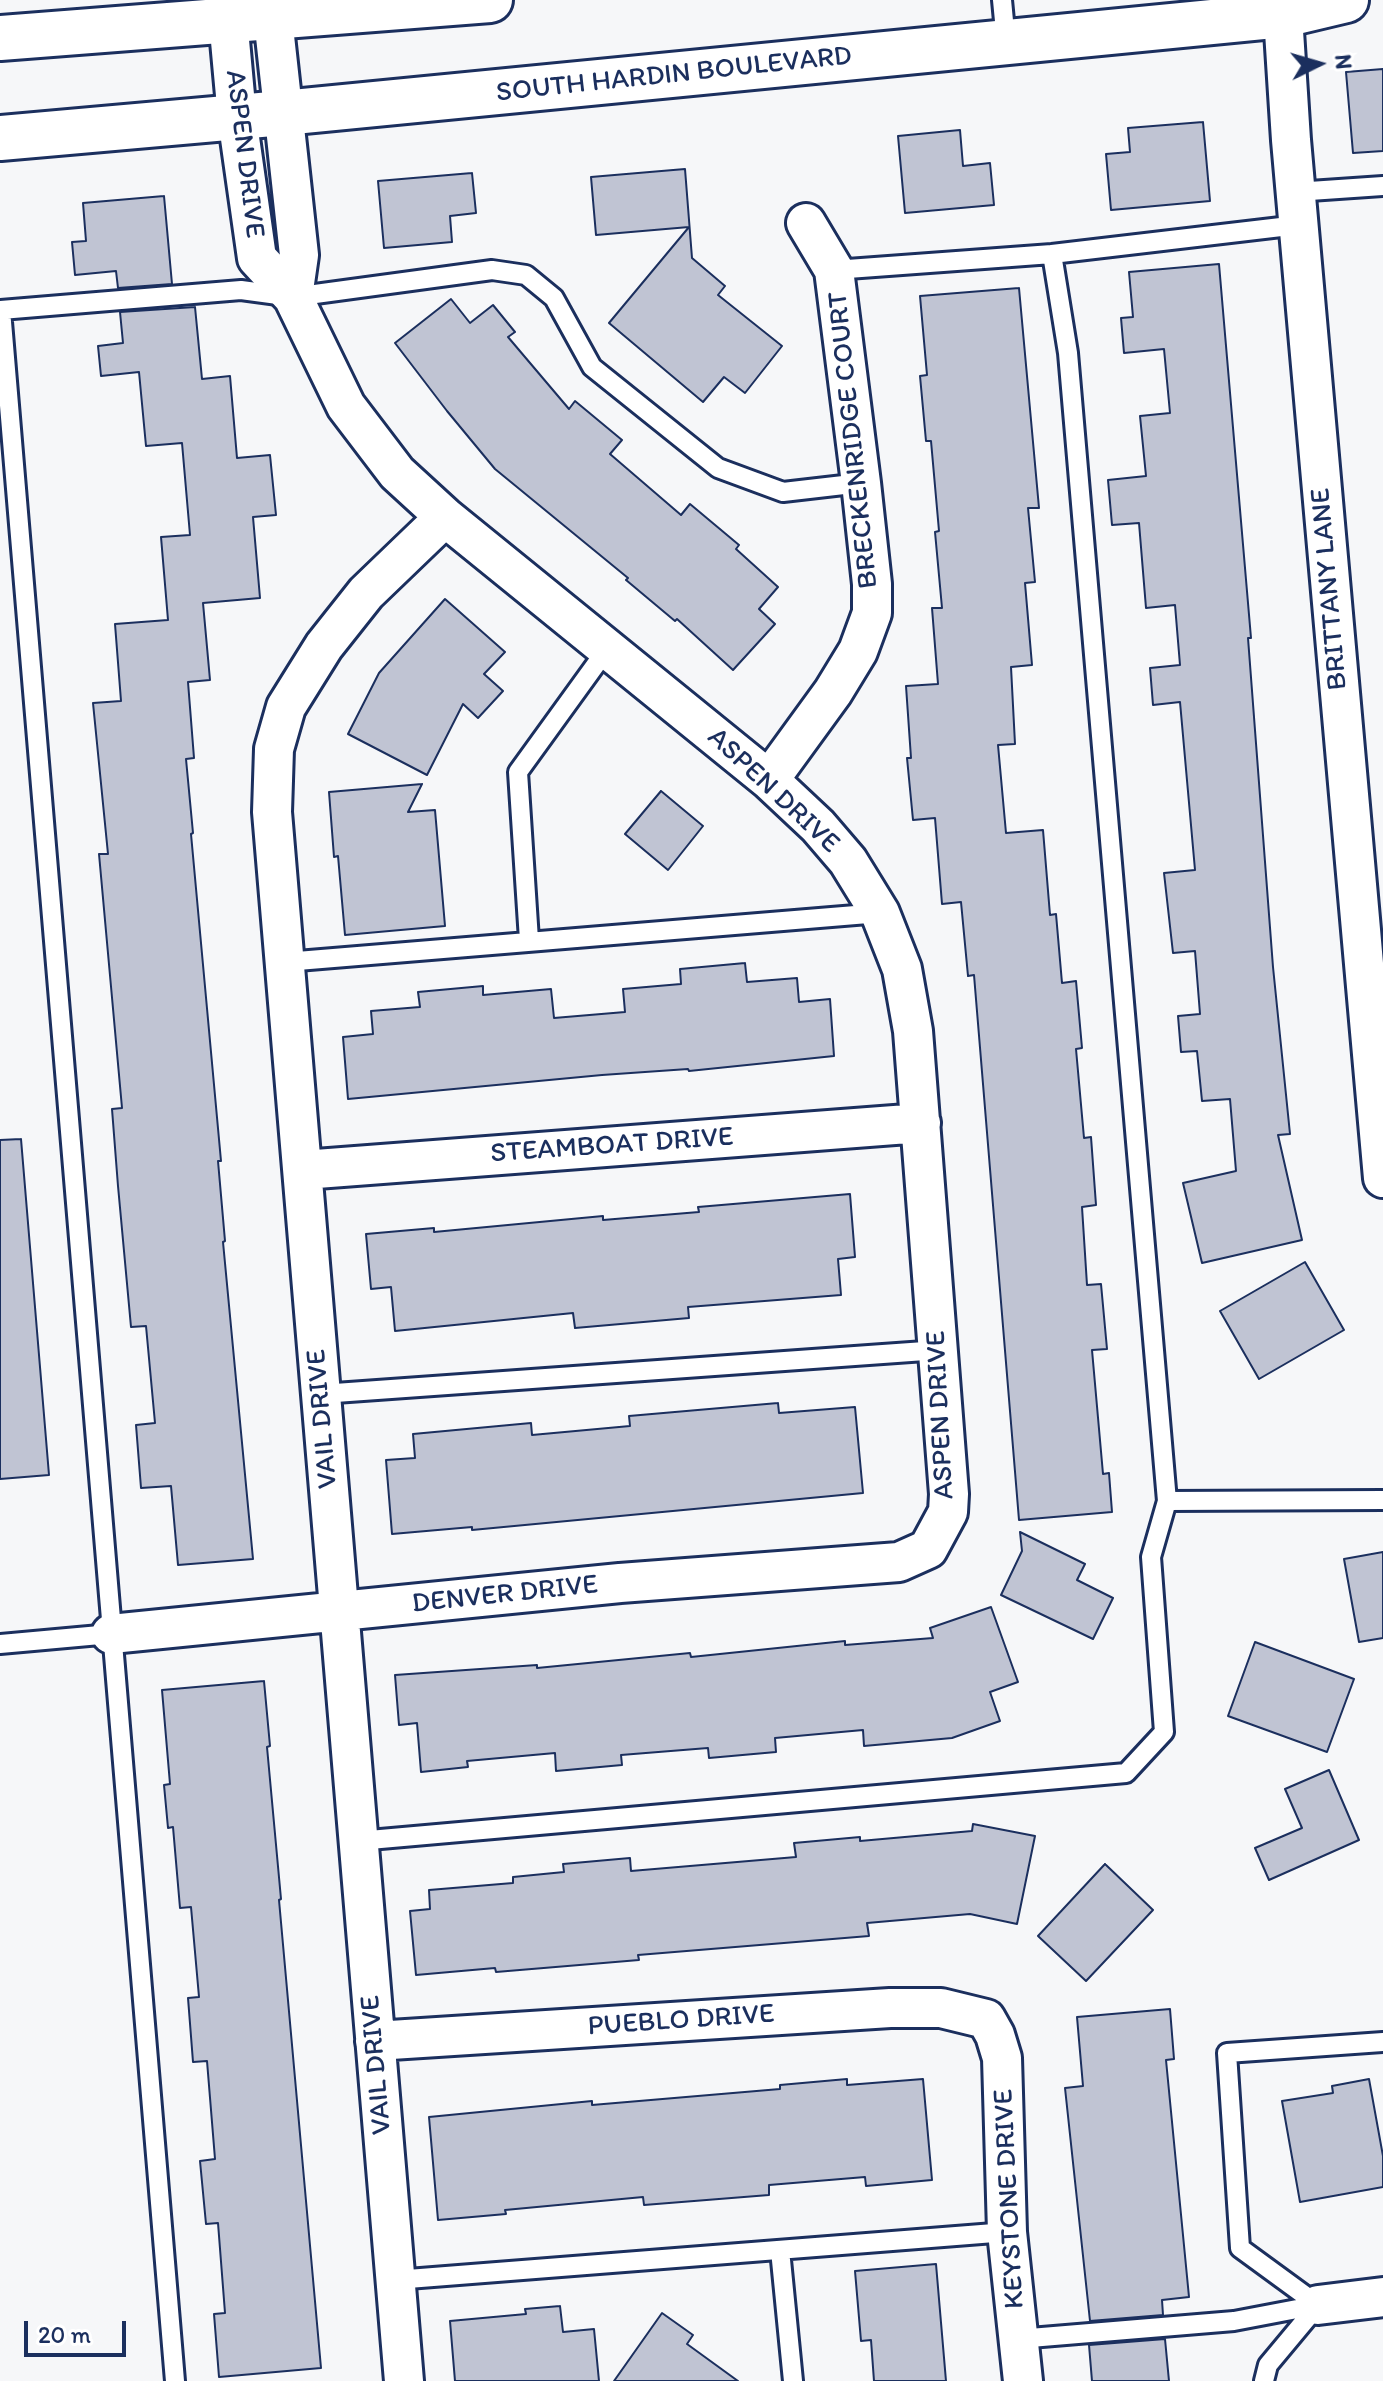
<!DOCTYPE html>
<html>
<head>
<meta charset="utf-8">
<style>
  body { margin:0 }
  #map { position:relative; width:1383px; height:2381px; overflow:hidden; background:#f6f7f9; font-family:Itim,sans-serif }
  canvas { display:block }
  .north { position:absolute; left:1279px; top:24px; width:80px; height:80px; -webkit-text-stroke:6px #fff; paint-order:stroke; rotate:85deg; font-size:22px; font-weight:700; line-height:32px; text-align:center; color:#1b2f5e }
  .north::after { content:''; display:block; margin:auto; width:28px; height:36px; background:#1b2f5e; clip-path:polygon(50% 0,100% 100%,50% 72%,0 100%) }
  .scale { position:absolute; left:24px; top:2321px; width:102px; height:36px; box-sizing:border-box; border:4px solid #1b2f5e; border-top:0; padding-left:10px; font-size:24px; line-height:28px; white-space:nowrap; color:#1b2f5e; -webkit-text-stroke:6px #fff; paint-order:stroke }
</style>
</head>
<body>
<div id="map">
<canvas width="1383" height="2381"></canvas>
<div class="north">N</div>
<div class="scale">20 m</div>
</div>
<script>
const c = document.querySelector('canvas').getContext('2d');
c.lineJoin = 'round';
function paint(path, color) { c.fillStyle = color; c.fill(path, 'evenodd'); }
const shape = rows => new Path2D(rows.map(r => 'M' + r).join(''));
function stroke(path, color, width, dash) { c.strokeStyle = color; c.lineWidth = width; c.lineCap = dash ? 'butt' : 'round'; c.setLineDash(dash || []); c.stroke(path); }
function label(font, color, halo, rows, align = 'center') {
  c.font = font + ' Itim,sans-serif'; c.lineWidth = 6; c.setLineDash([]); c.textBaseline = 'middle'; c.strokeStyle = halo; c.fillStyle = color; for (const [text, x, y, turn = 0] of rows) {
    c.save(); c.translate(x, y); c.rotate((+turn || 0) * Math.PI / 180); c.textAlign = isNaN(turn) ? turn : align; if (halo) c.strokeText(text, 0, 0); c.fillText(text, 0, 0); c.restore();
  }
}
const building = shape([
  [1383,69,1383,151,1353,153,1346,72,1383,69],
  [1203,122,1210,201,1111,210,1106,154,1130,152,1128,128,1203,122],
  [960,130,963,166,990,163,994,205,905,213,898,136,960,130],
  [685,169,692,258,725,286,718,295,782,346,745,393,724,377,703,402,609,323,689,227,596,235,591,177,685,169],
  [472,173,476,213,450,216,452,242,384,248,378,181,472,173],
  [164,196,172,284,118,288,116,271,75,275,72,242,86,241,83,203,164,196],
  [1219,264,1251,638,1248,638,1273,967,1290,1134,1278,1135,1302,1240,1202,1263,1183,1183,1236,1171,1230,1099,1202,1101,1197,1051,1181,1052,1178,1016,1200,1014,1195,951,1173,953,1164,873,1195,870,1180,702,1153,705,1150,668,1180,665,1175,605,1146,608,1139,523,1112,525,1108,480,1146,476,1140,416,1170,413,1164,349,1124,353,1121,318,1133,317,1129,272,1219,264],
  [1019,288,1039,508,1028,508,1035,582,1025,583,1032,665,1011,667,1015,744,998,745,1006,833,1043,830,1050,915,1056,914,1062,983,1076,981,1082,1048,1076,1049,1084,1138,1091,1137,1096,1205,1082,1207,1087,1285,1101,1284,1107,1349,1092,1350,1103,1474,1109,1473,1112,1512,1019,1520,974,975,968,976,961,902,942,904,935,818,913,820,907,758,911,758,906,686,938,684,932,608,942,608,935,532,939,531,931,441,926,441,920,376,927,375,920,296,1019,288],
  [451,299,470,323,493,305,515,332,508,337,569,409,575,401,622,440,610,454,681,515,690,504,739,545,736,549,778,587,759,609,775,624,733,670,677,619,675,621,626,580,628,578,495,469,447,411,395,343,451,299],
  [195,307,202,379,230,376,237,458,270,455,276,515,253,517,260,598,203,603,210,680,188,682,194,758,186,759,193,833,191,834,221,1161,218,1161,225,1241,223,1242,253,1559,178,1565,171,1486,141,1488,136,1425,155,1423,146,1326,131,1327,118,1186,112,1109,122,1108,99,854,108,854,93,703,121,701,115,624,168,620,161,537,190,535,182,443,146,446,139,372,101,376,98,346,123,343,120,312,195,307],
  [445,599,505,652,484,674,503,691,478,718,463,704,427,775,348,734,379,673,445,599],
  [422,784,408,812,435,810,445,926,345,935,338,856,334,857,329,792,422,784],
  [661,791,703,826,668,870,625,834,661,791],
  [745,963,747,982,797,978,799,1002,830,999,834,1056,689,1071,688,1069,602,1075,348,1099,343,1037,373,1034,371,1011,420,1007,418,992,483,986,483,995,551,989,554,1018,625,1012,623,989,681,984,680,969,745,963],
  [21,1139,49,1475,0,1479,0,1140,21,1139],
  [850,1194,855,1257,838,1259,841,1295,688,1307,689,1318,575,1328,573,1313,395,1331,391,1287,371,1289,366,1234,434,1228,434,1232,603,1216,603,1220,699,1212,698,1207,850,1194],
  [1305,1262,1344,1330,1259,1379,1220,1311,1305,1262],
  [778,1403,779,1413,855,1407,863,1493,472,1530,472,1527,392,1534,386,1460,415,1458,413,1434,531,1423,532,1435,630,1426,629,1416,778,1403],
  [1020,1532,1085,1564,1077,1580,1113,1598,1093,1639,1001,1595,1022,1551,1020,1532],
  [1383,1552,1383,1638,1359,1642,1344,1559,1383,1552],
  [991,1607,1018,1682,990,1692,1000,1721,952,1738,864,1746,863,1730,775,1738,776,1752,709,1758,708,1748,621,1755,622,1765,556,1771,555,1753,467,1761,468,1767,421,1772,417,1723,399,1725,395,1675,537,1665,537,1668,690,1653,691,1657,845,1641,845,1645,933,1638,930,1628,991,1607],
  [1255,1642,1354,1679,1327,1752,1228,1716,1255,1642],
  [264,1681,270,1746,267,1747,281,1899,279,1900,321,2368,219,2377,214,2314,225,2313,218,2223,206,2224,200,2161,215,2159,207,2061,193,2062,188,1998,199,1997,191,1907,180,1908,173,1827,168,1828,164,1785,170,1784,162,1690,264,1681],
  [1329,1770,1359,1840,1269,1880,1255,1848,1302,1828,1285,1789,1329,1770],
  [973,1824,1035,1836,1017,1924,970,1914,867,1923,869,1936,638,1955,639,1960,496,1972,495,1968,416,1975,410,1911,430,1909,429,1890,513,1883,513,1877,564,1872,563,1864,630,1858,631,1871,796,1857,794,1843,860,1837,860,1841,972,1831,973,1824],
  [1105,1864,1153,1910,1086,1981,1038,1936,1105,1864],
  [1170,2009,1174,2059,1166,2060,1189,2297,1162,2300,1163,2315,1090,2321,1065,2088,1083,2086,1077,2017,1170,2009],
  [847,2079,847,2085,923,2079,932,2180,866,2186,865,2177,769,2185,769,2195,644,2205,643,2197,505,2210,506,2214,438,2220,429,2117,592,2101,592,2105,780,2089,780,2085,847,2079],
  [1369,2079,1383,2156,1383,2187,1300,2202,1282,2101,1333,2093,1332,2086,1369,2079],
  [936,2264,946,2381,874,2381,871,2340,861,2341,855,2271,936,2264],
  [560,2306,563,2332,594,2329,599,2381,455,2381,450,2321,526,2314,525,2309,560,2306],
  [662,2313,693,2335,687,2344,738,2381,614,2381,662,2313],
  [1165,2339,1169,2381,1092,2381,1089,2345,1165,2339]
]);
const lane = shape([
  [1002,0,1006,42],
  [1295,192,1383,186],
  [834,270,1052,254,1298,225],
  [529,940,518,772,607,649],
  [285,962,880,913],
  [321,1394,939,1350],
  [1167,1501,1383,1500],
  [0,1644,111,1634],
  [358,1841,1126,1773,1164,1732,1151,1557,1167,1501,1068,353,1052,254],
  [780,2250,793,2381],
  [395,2280,1007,2232],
  [1318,2305,1240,2248,1227,2053,1383,2042],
  [1018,2339,1234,2321,1318,2305],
  [175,2381,1,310,241,290,293,297,492,270,526,275,554,298,592,367,718,468,783,492,861,483],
  [1264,2381,1268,2365,1318,2305]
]);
const street = shape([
  [265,0,273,18,299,255,293,297],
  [1282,0,1291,140,1383,1178],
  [769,780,833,692,858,651,872,613,872,584,861,483,834,270,806,223],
  [303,1170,921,1123],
  [111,1634,620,1583,899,1562,928,1549,948,1512,949,1494,913,1031,902,969,880,913,848,861,818,826,769,780,445,517,397,473,346,406,293,297,257,258,237,117,228,19,238,0],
  [375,2041,890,2008,941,2008,986,2019,995,2035,1002,2058,1007,2232,1023,2381],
  [1318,2305,1383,2297],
  [404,2381,272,812,274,749,286,707,324,646,366,593,445,517]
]);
const secondary = shape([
  [0,38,490,0],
  [0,138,283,113,1283,15,1346,0]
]);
const streetNames = [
  ["SOUTH HARDIN BOULEVARD",674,75,-6],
  ["ASPEN DRIVE",244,154,83],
  ["BRECKENRIDGE COURT",854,440,-96],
  ["BRITTANY LANE",1330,589,-95],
  ["ASPEN DRIVE",773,791,43],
  ["STEAMBOAT DRIVE",612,1146,-4],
  ["ASPEN DRIVE",941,1415,-93],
  ["VAIL DRIVE",323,1419,-95],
  ["DENVER DRIVE",505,1595,-6],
  ["PUEBLO DRIVE",681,2021,-4],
  ["VAIL DRIVE",377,2065,-95],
  ["KEYSTONE DRIVE",1010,2199,-93]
];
paint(building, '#c0c4d3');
stroke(building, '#1b2f5e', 2);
stroke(lane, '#1b2f5e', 24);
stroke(street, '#1b2f5e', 44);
stroke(secondary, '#1b2f5e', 50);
stroke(lane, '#fff', 18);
stroke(street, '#fff', 38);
stroke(secondary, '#fff', 44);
label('28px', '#1b2f5e', '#fff', streetNames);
</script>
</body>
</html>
